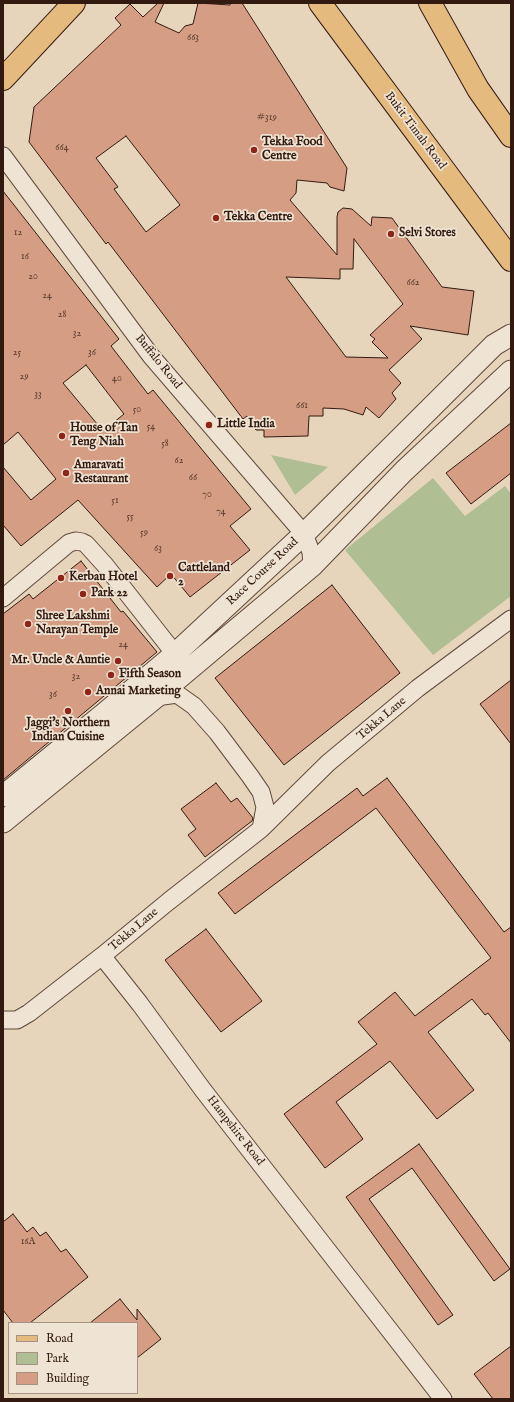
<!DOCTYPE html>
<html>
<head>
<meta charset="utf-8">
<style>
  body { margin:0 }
  #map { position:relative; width:514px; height:1402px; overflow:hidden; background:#e7d5bb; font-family:"IM FELL English",serif }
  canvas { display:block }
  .frame { position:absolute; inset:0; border:4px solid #331a11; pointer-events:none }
  .legend { position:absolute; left:8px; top:1322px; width:130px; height:72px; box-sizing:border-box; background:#efe4d3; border:1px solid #a49385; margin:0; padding:5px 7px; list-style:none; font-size:12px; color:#331a11 }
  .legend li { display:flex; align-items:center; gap:8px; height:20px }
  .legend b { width:20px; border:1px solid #a49385 }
</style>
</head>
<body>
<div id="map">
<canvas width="514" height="1402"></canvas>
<div class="frame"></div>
<ul class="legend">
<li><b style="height:5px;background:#e4ba7e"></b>Road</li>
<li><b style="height:11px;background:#b0be94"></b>Park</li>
<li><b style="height:11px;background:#d49d84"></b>Building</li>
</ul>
</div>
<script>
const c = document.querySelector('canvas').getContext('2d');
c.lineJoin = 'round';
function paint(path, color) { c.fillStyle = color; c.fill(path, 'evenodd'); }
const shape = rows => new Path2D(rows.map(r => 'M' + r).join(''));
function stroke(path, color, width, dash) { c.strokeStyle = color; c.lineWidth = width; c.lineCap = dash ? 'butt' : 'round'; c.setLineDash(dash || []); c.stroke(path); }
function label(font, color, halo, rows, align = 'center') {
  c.font = font + ' "IM FELL English",serif'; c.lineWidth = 3.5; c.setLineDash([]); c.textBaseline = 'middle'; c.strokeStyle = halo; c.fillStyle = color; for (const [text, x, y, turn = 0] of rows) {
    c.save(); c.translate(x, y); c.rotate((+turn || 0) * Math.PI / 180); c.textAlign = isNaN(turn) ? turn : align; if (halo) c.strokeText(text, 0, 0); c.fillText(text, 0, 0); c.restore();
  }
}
const green = shape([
  [271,455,328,467,295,495],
  [433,478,465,516,505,486,511,494,511,596,433,655,345,550]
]);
const building = shape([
  [158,3,164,3,155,22,179,33,185,26,193,24,198,3,230,5,231,3,242,3,347,168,344,191,330,187,327,183,297,180,296,193,290,200,337,255,337,217,338,212,343,208,352,209,371,226,372,217,392,218,442,287,474,291,468,335,410,326,422,339,389,370,401,383,392,393,396,399,379,418,366,407,363,415,344,409,323,408,323,416,309,416,308,436,264,437,264,430,256,430,247,416,243,419,108,242,106,244,29,142,34,107,121,25,115,18,130,4,143,17,158,3],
  [126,136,180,205,146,232,114,189,118,187,96,158,126,136],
  [354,239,403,304,370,335,375,339,372,342,388,358,346,357,286,277,340,279,340,269,353,269,354,239],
  [3,191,119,339,111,346,148,394,153,390,251,509,230,526,250,550,190,597,171,574,157,587,78,500,21,546,3,525,3,467,31,500,56,479,18,432,3,445,3,191],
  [86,365,124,414,103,431,63,383,86,365],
  [511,423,511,473,471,504,446,473,511,423],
  [81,561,121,612,123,611,157,652,3,780,3,614,29,594,33,599,81,561],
  [332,585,400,673,284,765,215,678,332,585],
  [511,680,511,744,480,704,511,680],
  [387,778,504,932,511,927,511,1043,488,1013,485,1015,472,999,428,1032,474,1090,437,1119,390,1061,336,1102,363,1139,325,1168,284,1114,377,1044,358,1022,395,992,415,1016,491,958,376,808,235,914,218,893,357,788,363,796,387,778],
  [216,783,231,802,237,798,253,818,252,821,205,857,188,835,196,829,181,809,216,783],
  [206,929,262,1001,221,1032,165,960,206,929],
  [419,1144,510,1269,494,1281,412,1168,369,1199,453,1315,438,1325,346,1197,419,1144],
  [13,1214,27,1232,33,1227,40,1236,46,1232,61,1252,66,1249,88,1277,30,1323,13,1323,3,1310,3,1222,13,1214],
  [120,1299,137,1320,137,1309,161,1339,137,1358,137,1323,90,1323,120,1299],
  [511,1346,511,1399,493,1399,474,1374,511,1346]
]);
const minor = shape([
  [3,156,151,356,304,534,311,552,312,566],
  [3,598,69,543,76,541,82,542,86,544,105,565,175,654],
  [156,697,177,694,194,706,217,732,250,776,261,792,265,807,261,829],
  [102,956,140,1004,203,1090,443,1399],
  [3,1020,17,1020,29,1013,102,956,169,901,261,829,328,763,418,688,511,619]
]);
const tertiary = shape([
  [3,796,105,713,175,654,304,534,494,345,511,335],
  [3,822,156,697,312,566,404,471,511,371]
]);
const primary = shape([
  [3,79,74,3]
]);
const trunk = shape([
  [320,3,511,260],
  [430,3,478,89,511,136]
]);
const markers = [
  [254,150,4,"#8f2418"],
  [216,218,4,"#8f2418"],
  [391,234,4,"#8f2418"],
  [209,425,4,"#8f2418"],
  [62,436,4,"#8f2418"],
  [66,473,4,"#8f2418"],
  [170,576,4,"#8f2418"],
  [61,578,4,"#8f2418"],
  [83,594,4,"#8f2418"],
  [28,624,4,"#8f2418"],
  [118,661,4,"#8f2418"],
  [111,675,4,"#8f2418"],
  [88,692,4,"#8f2418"],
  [68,711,4,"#8f2418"]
];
const numberNames = [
  ["663",193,38],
  ["#319",267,118],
  ["664",62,148],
  ["12",18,233],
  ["16",25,257],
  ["20",33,277],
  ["662",413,283],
  ["24",47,296],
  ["28",62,315],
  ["32",77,334],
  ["25",17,353],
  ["36",92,353],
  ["29",24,377],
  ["40",117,379],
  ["33",38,395],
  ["661",302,406],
  ["50",137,410],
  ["54",151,427],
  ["58",165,444],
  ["62",179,461],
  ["66",193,478],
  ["70",207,495],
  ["51",115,501],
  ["74",221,512],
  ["55",130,517],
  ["59",144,533],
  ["63",158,549],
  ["24",123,645],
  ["32",76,677],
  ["36",53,695],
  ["16A",28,1242]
];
const streetNames = [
  ["Bukit Timah Road",415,131,53],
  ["Buffalo Road",158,362,51],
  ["Race Course Road",263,572,-43],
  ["Tekka Lane",382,719,-40],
  ["Tekka Lane",134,930,-40],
  ["Hampshire Road",235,1131,52]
];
const poiNames = [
  ["Tekka Food",262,143],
  ["Centre",262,157],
  ["Tekka Centre",224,218],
  ["Selvi Stores",399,234],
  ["Little India",217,425],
  ["House of Tan",70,429],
  ["Teng Niah",70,443],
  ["Amaravati",74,466],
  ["Restaurant",74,480],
  ["Cattleland",178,569],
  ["2",178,583],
  ["Kerbau Hotel",69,578],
  ["Park 22",91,594],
  ["Shree Lakshmi",36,617],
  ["Narayan Temple",36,631],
  ["Mr. Uncle & Auntie",110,661,"right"],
  ["Fifth Season",119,675],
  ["Annai Marketing",96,692],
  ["Jaggi's Northern",68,724,"center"],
  ["Indian Cuisine",68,738,"center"]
];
paint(green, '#b0be94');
paint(building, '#d49d84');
stroke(building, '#331a11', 1);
stroke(minor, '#60493c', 19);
stroke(tertiary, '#60493c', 23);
stroke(primary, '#331a11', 24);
stroke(trunk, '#331a11', 24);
stroke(minor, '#efe4d3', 17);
stroke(tertiary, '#efe4d3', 21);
stroke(primary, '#e4ba7e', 22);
stroke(trunk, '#e4ba7e', 22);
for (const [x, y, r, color] of markers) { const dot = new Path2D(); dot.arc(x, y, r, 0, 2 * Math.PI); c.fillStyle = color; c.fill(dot); stroke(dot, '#efe4d3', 1.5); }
label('10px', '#5b3b2e', null, numberNames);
label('12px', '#331a11', '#efe4d3', streetNames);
label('bold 12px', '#331a11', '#efe4d3', poiNames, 'left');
</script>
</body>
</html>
